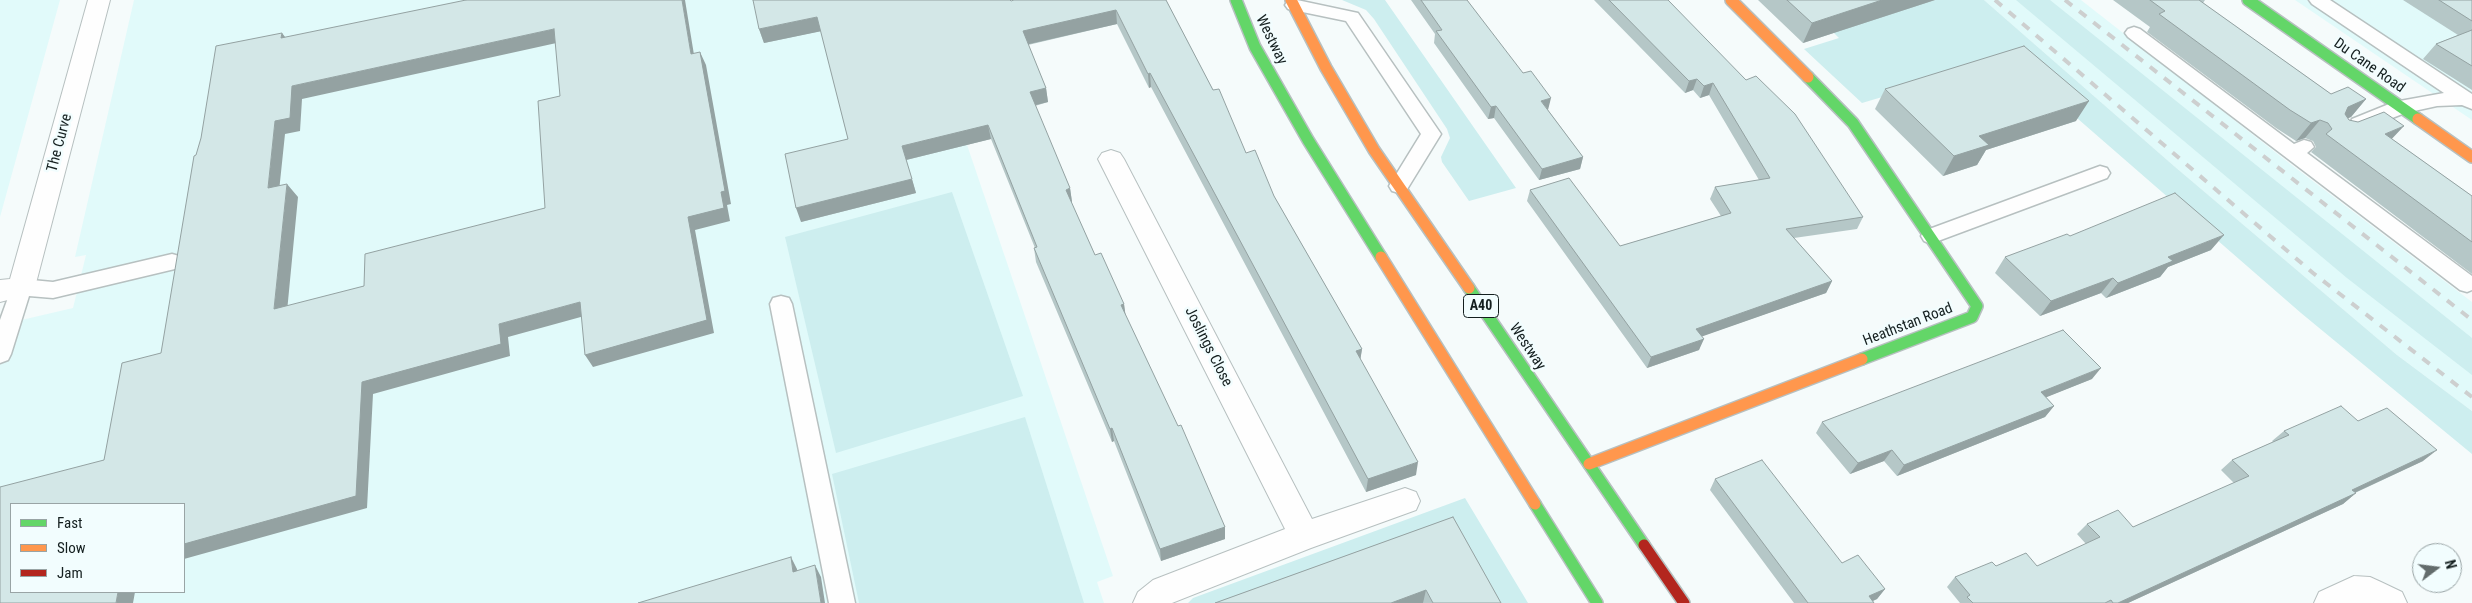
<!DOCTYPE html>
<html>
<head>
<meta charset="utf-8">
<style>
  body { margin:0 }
  #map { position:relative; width:2472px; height:603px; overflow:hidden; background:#f5fbfb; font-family:"Roboto Condensed",sans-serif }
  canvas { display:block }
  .legend { position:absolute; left:10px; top:503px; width:175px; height:90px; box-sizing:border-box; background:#f2fdfe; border:1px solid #99a4a5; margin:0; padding:6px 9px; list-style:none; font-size:15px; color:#141f1f }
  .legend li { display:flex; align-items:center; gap:10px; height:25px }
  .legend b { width:25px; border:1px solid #99a4a5 }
  .north { position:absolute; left:2412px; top:543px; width:50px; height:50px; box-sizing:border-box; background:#f2fdfe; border:1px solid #99a4a5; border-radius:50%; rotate:75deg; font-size:14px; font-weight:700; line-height:20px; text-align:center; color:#141f1f }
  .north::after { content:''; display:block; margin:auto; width:18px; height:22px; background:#636c6c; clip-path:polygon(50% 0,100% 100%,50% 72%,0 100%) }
</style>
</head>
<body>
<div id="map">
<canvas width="2472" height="603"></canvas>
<ul class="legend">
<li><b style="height:6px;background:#63d668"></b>Fast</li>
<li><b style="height:6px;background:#ff974d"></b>Slow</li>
<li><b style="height:6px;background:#b3261e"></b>Jam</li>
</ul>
<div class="north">N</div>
</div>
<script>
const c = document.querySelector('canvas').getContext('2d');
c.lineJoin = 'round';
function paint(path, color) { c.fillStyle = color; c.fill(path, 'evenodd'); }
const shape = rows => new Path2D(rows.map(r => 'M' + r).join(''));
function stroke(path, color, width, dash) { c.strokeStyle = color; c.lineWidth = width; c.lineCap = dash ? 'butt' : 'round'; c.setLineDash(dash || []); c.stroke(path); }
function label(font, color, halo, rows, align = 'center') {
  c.font = font + ' "Roboto Condensed",sans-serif'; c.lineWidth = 5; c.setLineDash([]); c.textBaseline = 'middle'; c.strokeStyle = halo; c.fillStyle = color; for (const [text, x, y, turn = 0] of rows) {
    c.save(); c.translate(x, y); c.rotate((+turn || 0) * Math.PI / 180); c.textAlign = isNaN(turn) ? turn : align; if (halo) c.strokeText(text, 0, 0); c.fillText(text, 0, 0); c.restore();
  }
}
const built = shape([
  [0,0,60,0,0,217],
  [134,0,918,0,1113,576,1097,582,1104,603,0,603,0,325,73,308,86,255,75,257],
  [11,504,184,504,184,592,11,592],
  [1984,0,2081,0,2289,163,2472,302,2472,411,2397,355,2174,166],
  [2295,0,2472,0,2472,120]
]);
const green = shape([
  [1342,0,1385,0,1516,188,1469,201,1442,162,1441,157,1450,138,1447,129,1374,19,1366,10],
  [1935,0,1984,0,2174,166,2397,355,2472,411,2472,454,2301,313,2016,65,1899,92,1862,103,1804,49,1839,38,1828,27],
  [2016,0,2050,0,2472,338,2472,375,2347,278],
  [952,192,1023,396,836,453,785,237],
  [1025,417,1084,603,859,603,832,474],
  [1465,498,1528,603,1188,603,1193,598]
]);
const lane = shape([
  [1297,0,1358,13,1441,134,1406,191,1399,193,1392,191,1389,186,1421,134,1346,21,1288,9,1285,5,1288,1,1297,0],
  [2309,0,2330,0,2472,94,2472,109,2462,105,2437,106,2405,113,2359,131,2352,129,2350,124,2352,119,2394,102,2444,93,2312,4,2309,0],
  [2134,27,2140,29,2294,144,2304,140,2311,142,2314,147,2307,153,2472,276,2472,290,2467,292,2460,290,2128,37,2125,33,2128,29,2134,27],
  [2100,166,2107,168,2110,173,2107,178,1938,241,1931,244,1924,241,1921,236,1924,231,2100,166],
  [172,254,179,256,182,262,179,268,53,298,29,296,11,354,8,360,0,363,0,320,14,281,21,279,53,282,172,254],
  [781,296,789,298,792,304,855,603,829,603,770,304,773,298,781,296]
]);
const street = shape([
  [88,0,110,0,35,287,31,294,0,302,0,280,10,279,88,0],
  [1111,150,1120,153,1124,159,1312,519,1405,488,1416,492,1420,501,1416,510,1311,548,1172,603,1133,603,1138,592,1153,580,1285,529,1098,159,1102,153,1111,150],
  [2354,576,2370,577,2381,582,2402,592,2407,603,2314,603,2319,592,2354,576]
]);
const fast = shape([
  [1236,0,1255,47,1308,140,1381,257],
  [2248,0,2418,119],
  [1808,77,1853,123,1977,306,1972,317,1862,359],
  [1469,288,1644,545],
  [1535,504,1597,603]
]);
const slow = shape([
  [1291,0,1326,68,1374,150,1469,288],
  [1731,0,1808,77],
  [2418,119,2472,157],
  [1381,257,1535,504],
  [1589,464,1862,359]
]);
const jam = shape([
  [1644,545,1684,603]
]);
const rail = shape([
  [1995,0,2313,273,2472,397],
  [2065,0,2472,320]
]);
const wall = shape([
  [1166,0,1246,153,1274,196,1362,349,1360,360,1416,475,1366,492,1151,87,1149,88,1117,24,1028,45,1046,88,1048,102,1035,106,1070,188,1072,202,1071,202,1095,255,1124,304,1125,314,1225,527,1225,539,1161,561,1114,441,1112,442,1036,262,1034,248,1035,248,991,139,906,160,916,193,801,222,848,139,821,31,764,43,759,29,1011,1],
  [1411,0,1467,0,1548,110,1583,157,1580,169,1539,180,1494,118,1488,119,1434,43,1435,34],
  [1594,0,1668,0,1863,217,1857,229,1794,238,1832,281,1826,293,1702,336,1699,350,1647,368,1527,201,1530,190,1620,246,1721,216,1710,199,1715,187,1759,180,1709,95,1700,98,1693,90,1685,93],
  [1758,0,1935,0,1803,43],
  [2113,0,2205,0,2203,3,2331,94,2366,99,2351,117,2348,118,2349,120,2392,139,2472,196,2472,274,2311,152,2316,147,2313,141,2305,138,2296,141,2276,128,2147,32,2150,27],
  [2403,0,2472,0,2472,90,2423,59,2436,44,2458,35],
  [1885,89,2076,121,1986,150,1977,165,1943,176,1875,109],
  [2070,236,2211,250,2168,267,2160,277,2106,298,2101,293,2040,316,1995,273,2005,257],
  [2092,379,2046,397,2054,406,2045,417,1897,476,1884,461,1850,474,1816,433,1822,422],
  [2358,421,2423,461,2355,493,2356,493,2343,504,2128,603,1960,603,1947,587,1955,577,1996,566,2037,566,2086,544,2077,534,2087,524,2133,527,2234,483,2221,470,2232,460,2273,442,2272,441,2284,431],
  [1715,479,1842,563,1885,589,1877,599,1873,601,1874,603,1794,603,1710,490],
  [1453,517,1501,603,1215,603]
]);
const shadedWall = shape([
  [682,0,685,0,696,67,691,54],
  [1882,0,1935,0,1803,43,1812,23],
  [1116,10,1117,24,1025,45,1023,31],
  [817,17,822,31,764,43,759,29],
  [554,29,561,42,302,99,300,131,285,134,278,201,268,188,275,121,292,86],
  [282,33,292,46,281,38],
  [700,52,706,65,731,204,727,205,730,221,695,230,714,333,593,367,585,355,688,217],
  [1150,73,1151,87,1149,88,1148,74],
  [1697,79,1693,90,1685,93,1689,81],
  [1713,83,1709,95,1700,98,1704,86],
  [1046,88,1048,102,1032,106,1030,92],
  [1551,98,1548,110,1541,101],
  [2366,99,2351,117,2332,125,2348,107],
  [2089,101,2076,121,1986,150,1977,165,1943,176,1954,156,1979,136],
  [1496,106,1494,118,1488,119,1491,107],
  [2320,120,2305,138,2296,141,2311,123],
  [988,125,991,139,906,160,902,146],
  [2404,126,2387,144,2385,134],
  [1583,157,1580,169,1539,180,1542,169],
  [912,179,916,193,801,222,796,208],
  [287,184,298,197,286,322,274,309],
  [1070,188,1072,202,1068,203,1066,190],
  [2224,235,2211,250,2168,267,2160,277,2106,298,2118,283,2168,257],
  [2113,278,2101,293,2040,316,2051,301],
  [1832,281,1826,293,1692,340,1696,329],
  [580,302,588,315,508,337,510,356,373,394,367,508,184,559,184,544,362,382,499,324],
  [1124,304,1126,318,1121,305],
  [1704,339,1699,350,1647,368,1651,357],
  [1362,349,1360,362,1356,351],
  [2101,368,2092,379,2032,403,2041,392],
  [2054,406,2045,417,1897,476,1904,465],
  [1112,428,1114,441,1112,442,1110,429],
  [1892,450,1884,461,1850,474,1858,463],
  [2437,450,2423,461,2339,500,2352,490],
  [1418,462,1416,475,1366,492,1368,479],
  [2356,493,2343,504,2128,603,2118,603],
  [1225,527,1225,539,1161,561,1160,549],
  [791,557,797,569,799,583,793,572],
  [815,565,821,577,825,603,821,603],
  [1885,589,1877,599,1868,603,1869,596],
  [1426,590,1423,603,1391,603],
  [118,592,135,592,133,603,116,603]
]);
const building = shape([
  [466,0,682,0,691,54,700,52,725,191,721,192,724,208,688,217,707,320,585,355,580,302,499,324,501,344,362,382,356,496,184,544,184,504,11,504,11,592,118,592,116,603,0,603,0,487,104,460,122,363,161,353,194,156,196,155,201,138,216,46,282,33,281,38,466,0],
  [554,29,560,96,538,101,545,208,365,254,364,286,274,309,287,184,268,188,275,121,290,118,292,86,554,29],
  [753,0,1010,0,1011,1,1014,0,1166,0,1213,90,1219,89,1246,153,1255,150,1274,196,1362,349,1356,351,1418,462,1368,479,1150,73,1148,74,1116,10,1023,31,1046,88,1030,92,1070,188,1066,190,1095,255,1101,253,1124,304,1121,305,1178,426,1181,425,1225,527,1160,549,1112,428,1110,429,1034,248,1037,247,988,125,902,146,912,179,796,208,785,154,848,139,817,17,759,29,753,0],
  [1421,0,1467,0,1523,73,1531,71,1551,98,1541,101,1583,157,1542,169,1496,106,1491,107,1436,31,1442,30,1421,0],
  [1609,0,1668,0,1746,80,1756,76,1795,114,1863,217,1786,229,1832,281,1696,329,1704,339,1651,357,1530,190,1569,178,1620,246,1731,213,1715,187,1770,178,1713,83,1704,86,1697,79,1689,81,1609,0],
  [1787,0,1882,0,1812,23,1787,0],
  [2150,0,2199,0,2331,94,2348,87,2366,99,2348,107,2345,114,2349,120,2358,122,2384,112,2404,126,2385,134,2472,196,2472,242,2326,134,2332,129,2328,123,2320,120,2311,123,2290,110,2159,14,2165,11,2150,0],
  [2439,0,2472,0,2472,21,2439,0],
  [2472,30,2472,66,2436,44,2472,30],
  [2024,46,2089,101,1979,136,1989,145,1954,156,1885,89,2024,46],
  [2175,193,2224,235,2168,257,2173,261,2118,283,2113,278,2051,301,2005,257,2067,234,2070,236,2175,193],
  [2063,330,2101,368,2041,392,2054,406,1904,465,1892,450,1858,463,1822,422,2063,330],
  [2341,406,2358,421,2387,408,2437,450,2352,490,2356,493,2118,603,2113,603,2111,600,2105,603,1973,603,1967,597,1970,595,1955,577,1992,562,1996,566,2026,553,2037,566,2100,537,2087,524,2118,510,2133,527,2249,476,2232,460,2289,435,2284,431,2341,406],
  [1762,460,1842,563,1858,555,1885,589,1869,596,1874,603,1808,603,1715,479,1762,460],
  [1453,517,1501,603,1433,603,1426,590,1391,603,1215,603,1453,517],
  [791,557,793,572,815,565,821,603,638,603,791,557]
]);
const shields = [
  [1481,306,35]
];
const shieldNames = [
  ["A40",1481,306]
];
const streetNames = [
  ["Westway",1271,40,64],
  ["Du Cane Road",2369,66,35],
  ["The Curve",60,143,-75],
  ["Heathstan Road",1908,325,-21],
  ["Joslings Close",1208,347,63],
  ["Westway",1527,347,56]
];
paint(built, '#e1fafa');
paint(green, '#cdeeef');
stroke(lane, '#b7c0c0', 3);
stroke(street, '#b7c0c0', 2);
stroke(fast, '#b7c0c0', 14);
stroke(slow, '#b7c0c0', 14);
stroke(jam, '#b7c0c0', 14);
paint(lane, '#fefefe');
paint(street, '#fefefe');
stroke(fast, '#63d668', 11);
stroke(slow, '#ff974d', 11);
stroke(jam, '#b3261e', 11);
stroke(rail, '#cdcfcf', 4, [9, 9]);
paint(wall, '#b5c7c7');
paint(shadedWall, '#94a2a2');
paint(building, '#d3e7e7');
stroke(building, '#94a2a2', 1);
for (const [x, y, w] of shields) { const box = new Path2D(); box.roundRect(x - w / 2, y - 11.5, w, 23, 4); c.fillStyle = '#f2fdfe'; c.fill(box); stroke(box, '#141f1f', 1); }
label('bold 14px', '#141f1f', null, shieldNames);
label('15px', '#141f1f', '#f2fdfe', streetNames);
</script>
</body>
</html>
